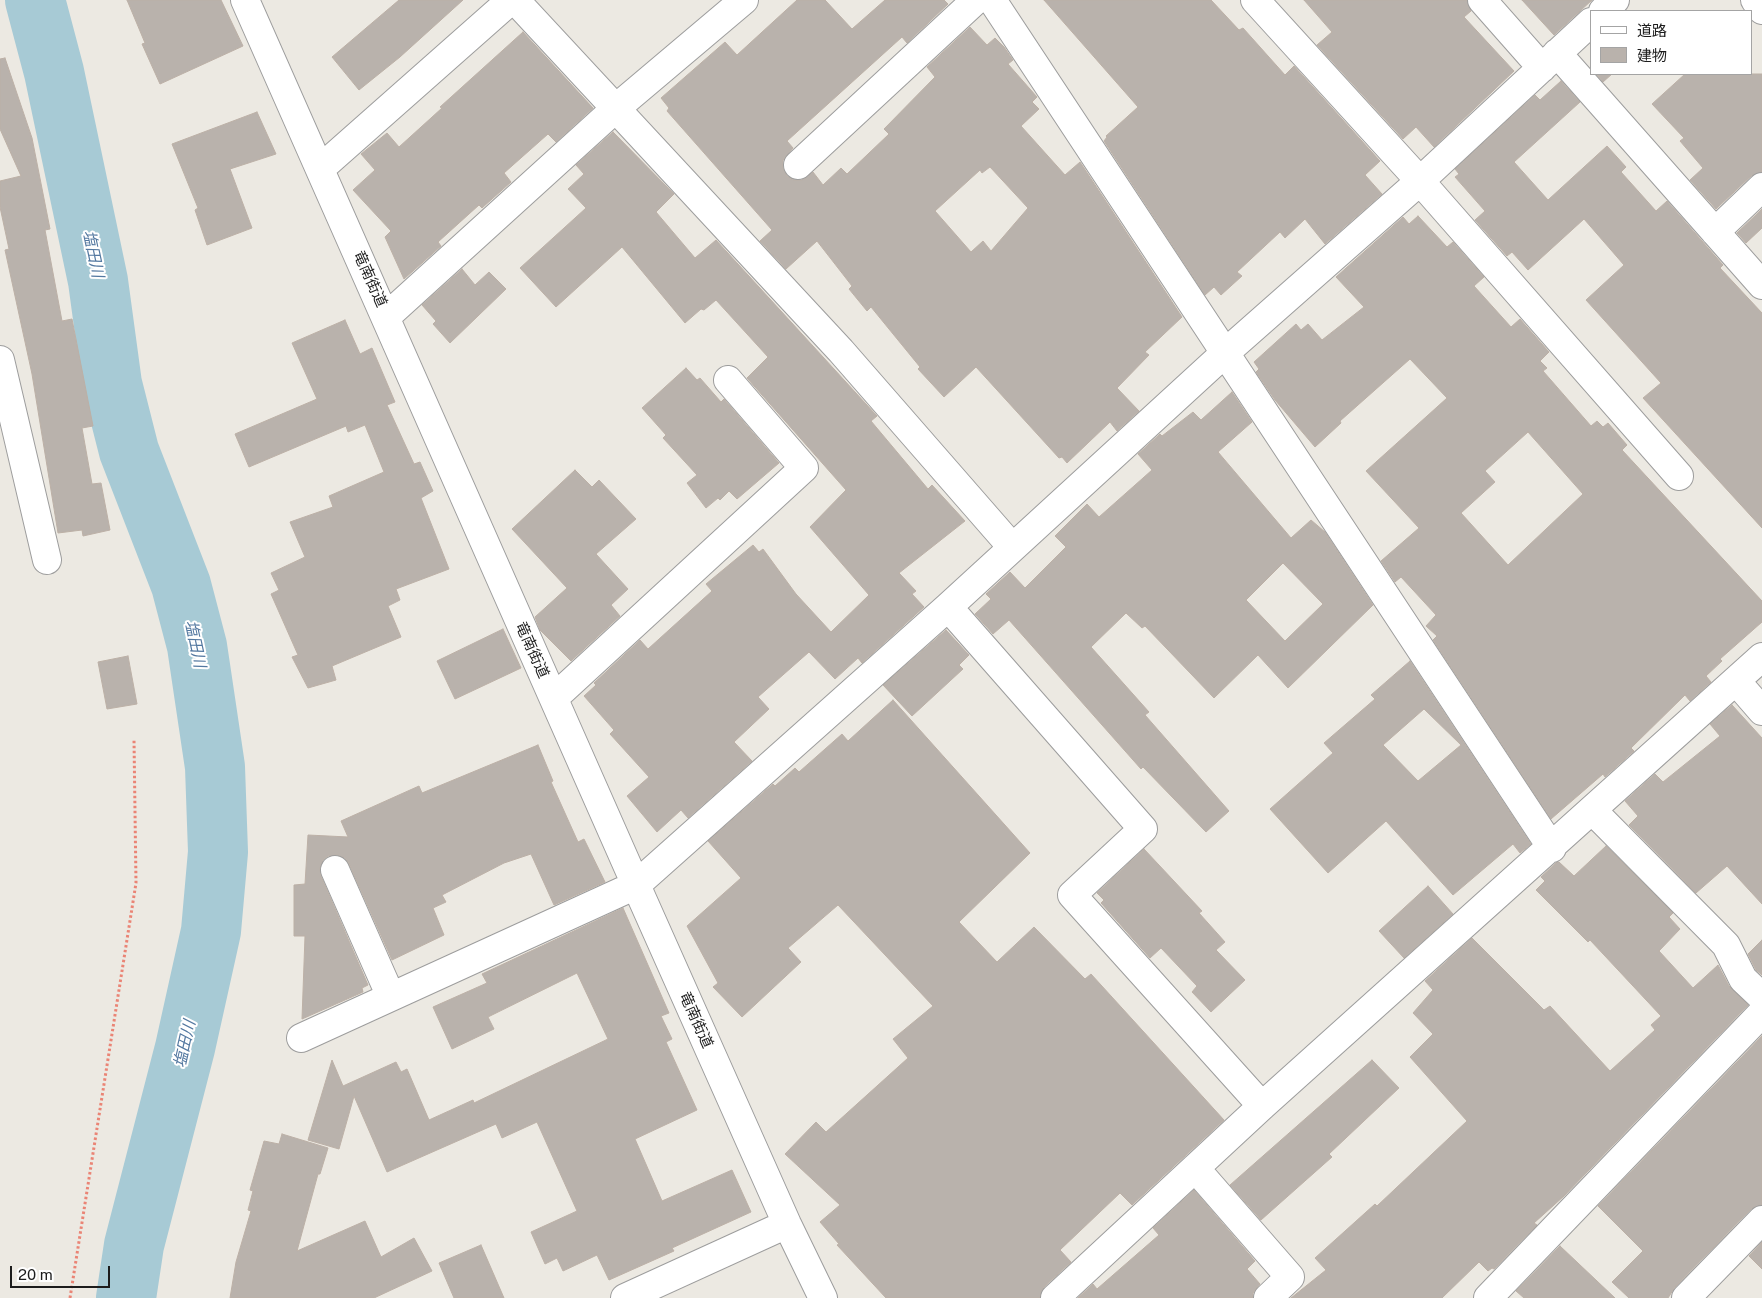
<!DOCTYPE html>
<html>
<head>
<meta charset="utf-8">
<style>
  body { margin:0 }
  #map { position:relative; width:1762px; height:1298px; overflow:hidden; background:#ece9e2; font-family:"Public Sans","Noto Sans JP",sans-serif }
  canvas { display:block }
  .legend { position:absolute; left:1590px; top:10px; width:162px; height:65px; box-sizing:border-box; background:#fff; border:1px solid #a4a4a4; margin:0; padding:6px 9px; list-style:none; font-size:15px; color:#1c1c1c }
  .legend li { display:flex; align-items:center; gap:10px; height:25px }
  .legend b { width:25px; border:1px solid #a4a4a4 }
  .scale { position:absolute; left:10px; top:1266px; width:100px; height:22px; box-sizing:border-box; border:2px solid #1c1c1c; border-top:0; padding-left:6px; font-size:15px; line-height:18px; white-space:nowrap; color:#1c1c1c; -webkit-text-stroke:4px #fff; paint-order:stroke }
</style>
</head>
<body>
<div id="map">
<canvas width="1762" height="1298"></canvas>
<ul class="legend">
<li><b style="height:6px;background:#fff"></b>道路</li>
<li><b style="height:14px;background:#b9b2ac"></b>建物</li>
</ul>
<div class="scale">20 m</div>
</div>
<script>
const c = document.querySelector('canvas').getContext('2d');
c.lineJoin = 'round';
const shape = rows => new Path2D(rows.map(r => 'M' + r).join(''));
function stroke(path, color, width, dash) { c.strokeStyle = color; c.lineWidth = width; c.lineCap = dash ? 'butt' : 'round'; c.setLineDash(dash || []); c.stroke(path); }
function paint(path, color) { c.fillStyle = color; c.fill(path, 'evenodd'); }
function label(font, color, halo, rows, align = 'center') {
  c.font = font + ' "Public Sans","Noto Sans JP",sans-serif'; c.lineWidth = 4; c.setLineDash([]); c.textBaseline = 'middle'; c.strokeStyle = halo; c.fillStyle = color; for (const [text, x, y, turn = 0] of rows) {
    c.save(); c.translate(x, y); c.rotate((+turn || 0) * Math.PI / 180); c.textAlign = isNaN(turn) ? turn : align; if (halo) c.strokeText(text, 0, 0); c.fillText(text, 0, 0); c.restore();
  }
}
const river = shape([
  [35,0,54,72,98,281,112,384,129,451,181,585,197,646,215,767,218,852,211,931,185,1048,134,1245,126,1298]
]);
const building = shape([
  [127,0,221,0,243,46,160,84,142,44,145,43,127,0],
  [399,0,463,0,400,57,359,90,332,57,399,0],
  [797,0,825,0,852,29,885,0,944,0,948,4,907,43,902,37,787,141,793,148,783,160,783,168,787,176,794,180,802,180,813,172,823,185,841,168,847,174,889,134,884,129,935,77,927,67,970,27,987,45,995,38,1004,47,1013,60,1008,64,1037,97,1032,102,1039,109,1021,126,1065,175,1080,162,1182,317,1145,352,1149,355,1117,388,1139,411,1117,431,1110,422,1067,463,1062,457,1059,458,976,367,944,397,918,369,920,367,871,307,867,311,849,289,852,286,817,241,786,269,760,241,772,230,667,111,669,108,661,98,725,42,737,55,797,0],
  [990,167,1028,208,991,251,983,241,971,252,935,211,980,170,982,173,990,167],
  [1044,0,1211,0,1239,30,1243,28,1285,75,1294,66,1380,161,1365,175,1382,194,1325,244,1305,219,1285,238,1280,232,1237,272,1242,276,1221,295,1214,287,1205,295,1104,141,1107,137,1106,136,1138,107,1044,0],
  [1304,0,1467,0,1471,11,1464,17,1514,71,1434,147,1416,127,1403,139,1317,45,1332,32,1304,0],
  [1522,0,1592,0,1554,35,1522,0],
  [523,32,593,108,556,142,548,134,504,173,511,182,482,208,479,205,438,242,441,246,404,279,385,237,391,231,353,190,375,170,361,154,387,133,399,147,442,108,440,107,523,32],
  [5,58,32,138,50,229,45,230,62,321,72,319,93,426,82,428,92,484,101,483,110,530,83,536,82,530,58,533,32,374,5,250,9,249,0,207,0,181,21,176,0,129,0,59,5,58],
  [1596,74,1612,74,1603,82,1596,74],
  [1685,74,1762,74,1762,172,1751,176,1716,209,1690,180,1703,168,1680,141,1684,138,1652,104,1685,74],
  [1561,81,1580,102,1514,162,1548,200,1607,146,1626,167,1621,172,1656,211,1667,201,1723,265,1720,268,1762,313,1762,528,1643,398,1661,383,1586,300,1624,265,1584,219,1528,270,1512,252,1507,256,1475,220,1485,211,1455,177,1459,174,1455,169,1535,95,1540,100,1561,81],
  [257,112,276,154,230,169,252,228,207,245,195,210,198,208,172,144,257,112],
  [613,132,674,194,656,212,695,258,716,240,877,416,871,421,928,489,932,485,965,521,899,573,916,591,912,594,924,607,862,663,858,658,835,679,809,652,758,697,769,709,734,742,752,761,688,818,681,810,657,832,627,796,649,777,610,734,614,730,584,696,596,685,594,683,640,640,648,649,712,591,706,584,753,545,759,552,763,549,796,594,831,632,869,595,810,527,846,490,747,378,768,357,716,300,704,310,701,309,685,323,622,247,556,307,520,268,586,208,568,189,584,174,576,165,613,132],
  [1762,209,1762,228,1746,243,1737,233,1762,209],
  [1418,216,1447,247,1453,242,1484,277,1474,286,1511,327,1520,319,1549,352,1540,361,1547,368,1543,371,1591,426,1597,421,1603,427,1608,423,1627,445,1622,450,1762,601,1762,622,1720,659,1722,661,1706,676,1711,682,1690,701,1685,695,1631,748,1634,751,1605,777,1603,774,1551,819,1433,640,1437,636,1426,626,1436,615,1401,577,1395,582,1381,561,1419,528,1366,471,1447,398,1410,359,1340,421,1341,423,1315,447,1275,400,1256,372,1259,369,1254,362,1296,324,1301,330,1308,324,1322,340,1364,307,1336,277,1403,217,1409,224,1418,216],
  [1528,432,1583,494,1508,565,1461,513,1495,482,1485,471,1528,432],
  [462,269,475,285,489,272,506,289,450,343,433,324,436,321,422,305,462,269],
  [345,320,360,354,372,348,395,402,387,405,414,464,420,462,433,491,421,498,449,569,396,589,400,600,388,606,401,637,332,666,336,680,308,688,292,657,298,655,271,594,279,590,271,573,305,557,290,522,333,507,329,496,384,472,365,425,348,432,346,426,249,467,235,434,317,399,292,343,345,320],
  [686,368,697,380,700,378,721,402,724,399,779,463,737,499,729,491,720,500,718,498,706,508,687,483,697,475,663,438,666,435,642,408,686,368],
  [1232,392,1252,422,1218,452,1291,538,1311,520,1325,532,1373,605,1288,688,1258,655,1214,698,1145,626,1142,628,1126,613,1091,647,1149,712,1145,715,1229,811,1206,832,1143,767,1141,769,1009,620,993,634,975,614,991,599,986,594,1010,572,1025,588,1066,547,1055,536,1087,504,1099,517,1152,470,1138,454,1160,434,1162,436,1193,412,1201,420,1232,392],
  [1283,563,1323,604,1285,641,1246,600,1283,563],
  [575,470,592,487,599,480,636,519,596,554,628,589,611,605,620,616,571,661,540,630,535,617,567,588,512,529,575,470],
  [503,629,521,668,455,699,437,661,503,629],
  [946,630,969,655,959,665,963,669,912,716,883,685,946,630],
  [128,656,137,704,107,709,98,662,128,656],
  [1410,661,1531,844,1520,853,1513,844,1453,895,1386,821,1328,873,1270,809,1333,753,1324,743,1375,699,1371,695,1410,661],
  [1424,709,1461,745,1418,781,1383,745,1424,709],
  [893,700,1030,853,959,922,997,962,1034,927,1085,979,1091,974,1224,1120,1132,1205,1120,1193,1060,1250,1071,1262,1044,1287,1040,1298,886,1298,837,1245,839,1244,820,1222,840,1205,785,1154,816,1122,826,1132,908,1058,893,1039,933,1006,838,905,788,948,801,962,742,1017,713,987,718,983,687,926,741,878,708,841,773,784,775,786,795,768,799,772,842,734,848,741,893,700],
  [1732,705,1762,738,1762,904,1727,866,1696,893,1629,825,1638,816,1625,801,1655,774,1663,782,1720,736,1710,724,1732,705],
  [538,745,553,781,551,782,578,842,584,839,605,882,554,905,531,854,504,863,442,895,446,902,433,908,444,935,392,960,349,864,345,858,337,855,328,856,323,860,320,868,321,876,368,985,362,988,363,992,302,1019,305,936,294,936,294,885,305,884,308,835,348,837,341,821,419,786,422,793,538,745],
  [1606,846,1673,913,1669,917,1680,929,1659,951,1693,988,1718,965,1729,986,1748,1005,1564,1196,1534,1223,1537,1225,1494,1269,1492,1268,1488,1271,1479,1262,1442,1298,1291,1298,1326,1270,1315,1258,1375,1204,1377,1206,1467,1121,1410,1057,1433,1034,1413,1013,1433,990,1425,981,1472,938,1544,1010,1550,1006,1610,1071,1655,1030,1651,1025,1661,1016,1590,940,1588,942,1536,890,1545,881,1541,877,1557,862,1559,862,1574,876,1606,846],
  [1144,849,1202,911,1199,913,1225,942,1216,950,1245,980,1211,1012,1192,992,1197,986,1161,948,1150,958,1101,903,1104,900,1097,893,1144,849],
  [1428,886,1453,914,1404,958,1379,931,1428,886],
  [623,908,669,1013,661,1016,672,1039,666,1042,697,1110,635,1139,662,1201,732,1170,751,1212,672,1248,674,1251,609,1280,597,1255,563,1271,557,1258,545,1264,531,1232,577,1211,537,1122,502,1138,496,1124,387,1172,354,1096,339,1149,308,1140,332,1060,343,1086,396,1062,401,1072,407,1069,429,1120,473,1100,474,1103,608,1039,577,973,488,1017,494,1029,452,1049,433,1007,487,983,482,974,623,908],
  [1762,940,1762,975,1756,970,1748,954,1762,940],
  [1762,1036,1762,1205,1751,1209,1675,1287,1668,1298,1629,1298,1612,1282,1643,1251,1598,1206,1762,1036],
  [1372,1060,1399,1088,1329,1154,1332,1157,1261,1220,1230,1185,1372,1060],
  [282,1134,328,1148,320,1174,318,1174,297,1251,365,1221,381,1257,414,1238,432,1271,374,1298,230,1298,236,1262,251,1211,248,1210,253,1191,250,1190,264,1141,279,1144,282,1134],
  [1194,1190,1255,1261,1247,1269,1260,1284,1253,1293,1253,1298,1078,1298,1093,1284,1097,1289,1159,1235,1153,1228,1194,1190],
  [1762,1242,1762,1269,1749,1256,1762,1242],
  [481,1245,504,1298,454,1298,439,1263,481,1245],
  [1560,1246,1615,1298,1524,1298,1516,1291,1560,1246]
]);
const path = shape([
  [70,1298,136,883,134,740]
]);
const street = shape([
  [245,0,636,885,787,1224,823,1298],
  [515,0,841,351,1012,547],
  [992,0,1552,848],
  [1255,0,1420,181,1679,476],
  [1482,0,1542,68],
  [1755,0,1762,10],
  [1603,11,1615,0],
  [1557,53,1762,285],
  [798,165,976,0],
  [321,168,511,0],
  [1715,232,1762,187],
  [386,317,615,109,744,0],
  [0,360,47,560],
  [948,607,1143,829,1072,895,1262,1106],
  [1736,681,1762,711],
  [554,698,804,468,728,380],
  [1593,811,1726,945,1743,979,1762,997],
  [335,870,391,997],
  [301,1038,636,885,948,607,1225,353,1420,181,1591,22],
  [1195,1168,1290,1277,1268,1298],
  [625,1298,787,1224],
  [1055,1298,1262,1106,1762,657],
  [1488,1298,1762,1013],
  [1686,1298,1762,1220]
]);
const streetNames = [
  ["竜南街道",370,279,66],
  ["竜南街道",532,650,66],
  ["竜南街道",696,1020,66]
];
const waterNames = [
  ["塩田川",93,254,78],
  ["塩田川",195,644,78],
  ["塩田川",185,1044,-77]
];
stroke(river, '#a7cad5', 60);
paint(building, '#b9b2ac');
stroke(building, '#bcb0a6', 1);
stroke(street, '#9d9d9d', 30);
stroke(path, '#ea8475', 3, [2.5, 2.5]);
stroke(street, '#fff', 28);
label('15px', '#1c1c1c', '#fff', streetNames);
label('italic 16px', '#5378a0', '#fff', waterNames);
</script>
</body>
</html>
